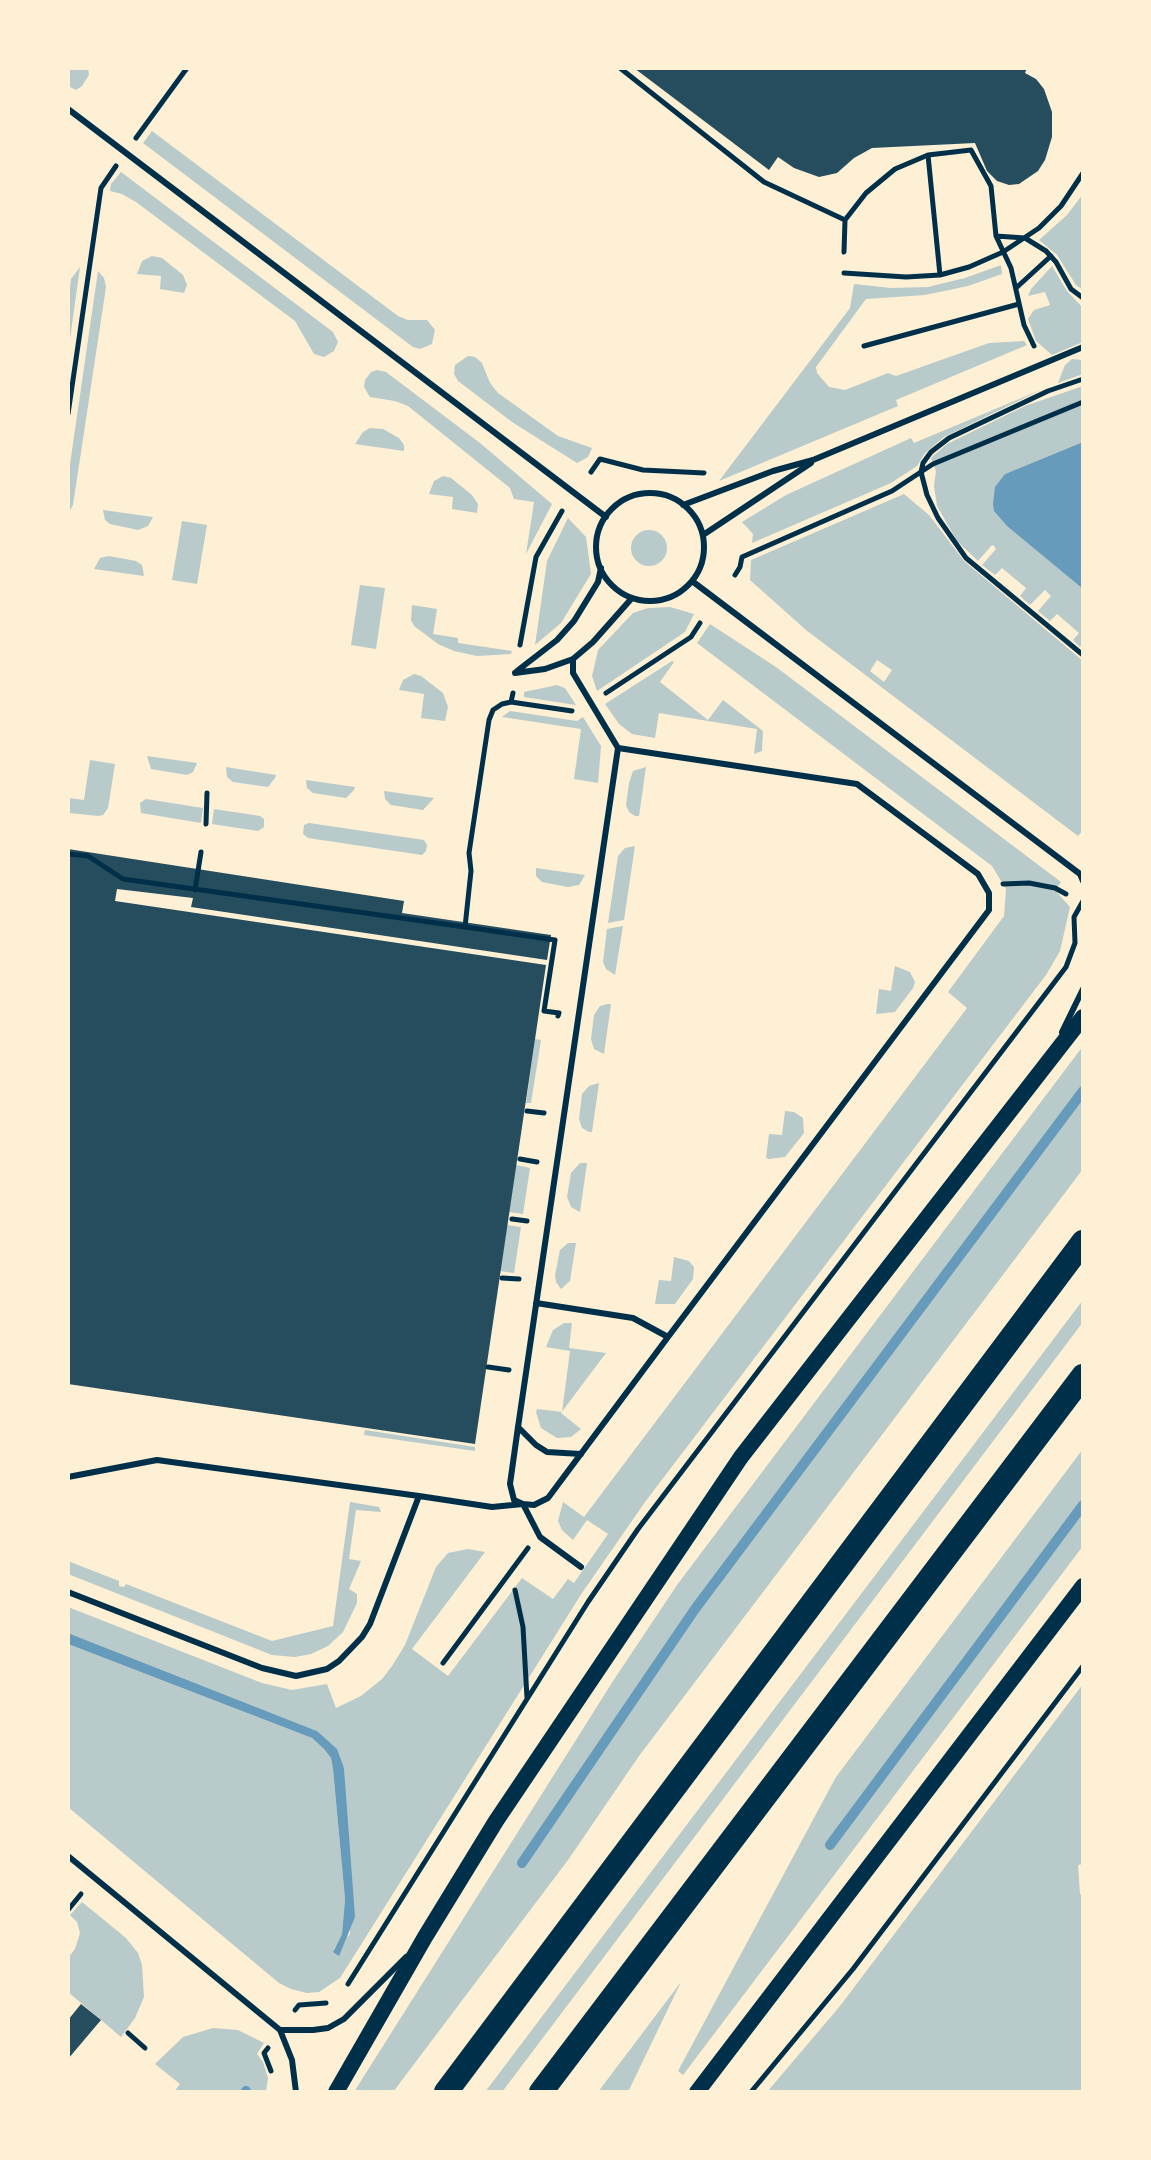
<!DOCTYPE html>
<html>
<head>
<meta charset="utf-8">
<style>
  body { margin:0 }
  #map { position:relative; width:1151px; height:2160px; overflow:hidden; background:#fdf0d5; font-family:"Exo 2",sans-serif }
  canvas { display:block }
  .frame { position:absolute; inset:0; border:70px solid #fdf0d5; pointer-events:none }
</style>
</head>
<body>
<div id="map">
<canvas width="1151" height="2160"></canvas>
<div class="frame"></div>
</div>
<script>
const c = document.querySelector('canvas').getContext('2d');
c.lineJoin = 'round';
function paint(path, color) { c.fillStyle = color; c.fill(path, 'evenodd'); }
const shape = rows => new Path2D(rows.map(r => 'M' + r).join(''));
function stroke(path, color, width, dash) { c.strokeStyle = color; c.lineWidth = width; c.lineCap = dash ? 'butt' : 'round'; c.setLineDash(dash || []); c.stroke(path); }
const green = shape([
  [68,68,88,68,89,75,82,86,76,90,68,86],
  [152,131,398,316,408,320,427,320,435,330,432,344,420,349,413,347,143,143],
  [121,172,333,332,338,342,334,351,324,357,314,354,295,321,136,202,122,194,110,191,111,184],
  [1083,194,1083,290,1076,285,1057,255,1039,240,1067,215],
  [152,256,162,258,183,275,187,285,184,293,160,289,161,276,137,274,142,261],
  [1001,265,1002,274,968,286,925,295,866,299,816,367,817,373,829,387,845,390,888,373,896,376,989,343,1024,341,1027,345,896,400,898,406,719,481,850,308,854,284,891,288,928,287,965,278],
  [1052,266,1067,291,1083,308,1083,342,1052,355,1036,341,1028,319,1034,310,1050,305,1045,292,1028,296,1031,289],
  [80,267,68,353,68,306,71,279],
  [98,271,104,278,106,287,73,505,68,514,68,478],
  [468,356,475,357,482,363,490,383,498,393,558,436,592,448,588,457,577,463,512,422,458,381,454,374,455,365],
  [1072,359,1083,360,1083,374,1058,383,1065,365],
  [377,370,386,372,480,443,552,504,526,554,534,502,514,499,510,488,408,406,395,401,370,397,364,387,365,380,371,372],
  [1083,386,1083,442,1005,474,1008,527,1083,589,1083,643,1080,647,1073,640,1079,633,1057,614,1050,621,1038,611,1051,596,1045,590,1030,605,1020,596,1026,588,1002,568,995,575,982,565,996,549,994,546,992,545,978,561,957,541,937,506,934,486,936,471,931,458,947,444,1025,406],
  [1043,389,944,437,925,453,917,466,891,483,752,543,753,534,742,522,786,495,911,438,914,443],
  [370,428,383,429,399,438,404,445,404,451,355,444,363,432],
  [443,476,451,478,472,495,478,504,477,513,452,509,453,497,429,494,434,481],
  [904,494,929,515,964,561,1083,661,1083,830,1078,836,806,630,750,580,751,560],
  [877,660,892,670,884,682,870,671],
  [103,510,153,517,148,526,138,530,110,524,105,520],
  [568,518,586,537,591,574,561,623,535,645,547,561],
  [182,521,207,525,197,584,172,580],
  '631 548a18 18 0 1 1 36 0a18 18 0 1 1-36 0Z',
  [109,556,136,561,142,565,144,576,94,569,100,558],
  [360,585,385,588,376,649,351,645],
  [412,605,437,609,433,634,458,638,458,643,512,651,511,654,477,656,454,651,438,644,414,626,411,620],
  [670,607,694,614,685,632,597,691,592,676,598,650,633,613,648,608],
  [710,624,776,667,1061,882,1055,890,1070,907,1060,951,1046,975,645,1502,582,1593,340,1978,319,1992,307,1993,291,1989,279,1983,68,1807,68,1644,312,1738,324,1749,331,1758,333,1769,345,1899,342,1934,333,1951,350,1934,344,1768,317,1731,68,1633,68,1607,262,1683,292,1690,327,1684,336,1708,361,1696,382,1679,392,1666,405,1645,436,1567,448,1553,468,1549,485,1552,412,1649,448,1676,522,1578,553,1599,568,1579,574,1583,608,1534,587,1520,573,1540,562,1530,558,1521,563,1502,584,1517,967,1008,948,992,1004,916,1006,889,992,866,697,643],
  [672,661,674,662,660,682,708,720,723,700,763,731,762,751,754,754,757,729,659,713,655,738,632,734,619,724,605,704],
  [414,674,421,676,443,693,448,707,445,721,421,718,424,694,399,690,403,680],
  [557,685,565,688,576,705,524,697,524,692],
  [510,711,577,721,583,717,601,746,598,783,574,779,581,729,502,717],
  [147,756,197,763,193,772,187,775,151,769],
  [90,760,115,764,108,808,103,815,98,816,69,813,68,798,84,800],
  [226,767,276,775,275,778,268,787,233,782,227,777],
  [646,767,639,816,635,816,629,812,626,805,629,783,633,771],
  [306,780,355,787,354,790,346,798,313,793,307,788],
  [384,791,434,798,423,810,391,805,385,799],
  [146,799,203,808,201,823,141,813,140,803],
  [214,809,260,816,264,819,264,827,258,831,212,824],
  [309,823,424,840,427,845,426,851,422,855,308,838,303,834,304,825],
  [635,846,624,920,608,923,618,856,625,848],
  [536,868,585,875,579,885,568,887,542,882,536,876],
  [623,926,615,975,606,969,603,962,607,929],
  [895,966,910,972,915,982,913,988,895,1012,876,1014,879,989,891,991],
  [607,1004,611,1004,604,1054,594,1049,591,1039,594,1015,600,1006],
  [535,1039,541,1040,531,1103,526,1103],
  [1083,1046,1083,1169,639,1756,568,1860,393,2092,354,2092,615,1678,677,1585],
  [599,1083,592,1132,589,1132,582,1128,579,1119,582,1094,589,1086],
  [785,1111,794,1112,803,1118,804,1133,785,1157,769,1159,766,1158,769,1134,782,1135],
  [580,1163,587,1163,580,1212,571,1207,567,1197,571,1173],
  [516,1165,530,1168,523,1214,509,1212],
  [507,1225,521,1227,514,1273,500,1271],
  [568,1243,576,1243,570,1281,561,1289,556,1282,555,1275,560,1250],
  [674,1257,689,1261,694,1267,693,1279,675,1304,655,1304,659,1280,671,1281],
  [1083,1300,1083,1322,502,2092,485,2092],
  [564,1323,572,1323,569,1348,606,1353,561,1413,581,1429,571,1437,557,1438,541,1428,536,1412,537,1409,562,1412,570,1351,546,1347,553,1330],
  [365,1430,475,1447,475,1451,364,1435],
  [1083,1449,1083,1546,683,2075,678,2071,836,1777],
  [350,1502,379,1507,381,1512,356,1510,349,1559,361,1561,349,1589,357,1594,357,1603,343,1632,328,1646,311,1654,295,1657,272,1655,68,1574,68,1561,119,1581,119,1586,124,1587,126,1584,272,1641,333,1626],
  [1083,1684,1083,1864,1078,1865,1080,1894,1083,1895,1083,2092,767,2092,840,2006],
  [82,1902,126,1938,138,1953,142,1965,144,1997,135,2018,121,2037,68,1992,68,1958,75,1949,80,1933,77,1922,70,1915],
  [681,1982,628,2092,598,2092],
  [213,2028,238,2030,264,2043,257,2054,263,2062,268,2078,266,2092,174,2092,180,2084,155,2064,183,2037]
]);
const water = shape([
  [1083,442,1083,589,1008,527,994,511,993,504,995,487,1005,474],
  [68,1633,317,1731,337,1749,344,1768,355,1917,339,1956,333,1952,342,1934,345,1899,333,1769,331,1758,324,1749,312,1738,68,1644]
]);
const stream = shape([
  [830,1845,1083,1505],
  [522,1863,695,1609,1083,1091],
  [246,2092,246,2091]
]);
const building = shape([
  [634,68,1027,68,1025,73,1036,79,1044,89,1052,112,1052,137,1045,160,1038,171,1019,184,1009,185,997,181,987,171,975,143,872,148,854,158,837,173,819,177,794,168,778,157,769,170],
  [68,849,404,901,402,913,551,935,547,960,191,907,193,898,117,889,115,901,546,965,475,1444,68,1384],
  [81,2004,101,2020,68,2059,68,2020]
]);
const path = shape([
  [620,68,764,182,845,220],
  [136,138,187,68],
  [928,155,940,275],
  [996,236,1025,238,1046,251,1056,262,1071,289,1083,298],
  [844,252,845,220,866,193,895,169,928,155,971,150,991,186,996,236,1011,268,1024,325,1034,346],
  [844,273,906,277,940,275,969,267,1003,252,1039,228,1061,206,1083,173],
  [1016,288,1051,256],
  [864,346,1019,304],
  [1083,379,1048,391,949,438,931,452,923,463,921,472,927,495,938,518,966,558,1083,655],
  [68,414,101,188,116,166],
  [591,472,600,459,643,470,704,473],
  [735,575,740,567,742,557,892,491,933,464,1083,402],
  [520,645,536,557,562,511],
  [513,693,511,702,572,711],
  [606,693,691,637,700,623],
  [206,824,207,793],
  [68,854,88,856,123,879,465,927,471,871,469,853,489,720,493,710,502,704,511,702],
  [1003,884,1029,883,1055,888,1066,894],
  [195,890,201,852],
  [465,927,555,940,544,1011,559,1013,558,1016],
  [527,1111,544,1113],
  [520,1159,537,1162],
  [512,1219,527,1221],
  [502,1278,519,1279],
  [488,1367,509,1370],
  [515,1590,523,1627,527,1698],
  [443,1663,528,1548],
  [68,1910,81,1894],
  [348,1984,588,1602,638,1529,1066,967,1075,943,1074,917,1083,901],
  [295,2010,299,2005,326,2003],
  [128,2033,145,2048],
  [268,2048,264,2053,271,2071],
  [751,2092,853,1969,1083,1666]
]);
const service = shape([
  [68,109,606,517],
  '596 547a54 54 0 1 1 108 0a54 54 0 1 1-108 0Z',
  [683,505,773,471,813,460,1083,347],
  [703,535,811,463],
  [692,581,1080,874,1083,881],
  [573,659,573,673,618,748,518,1427,510,1484,514,1500,523,1504,534,1505,548,1498,668,1337],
  [517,671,557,640,574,621,598,582,601,568],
  [515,673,545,669,573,659,593,642,632,598],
  [1062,1032,1083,989],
  [536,1303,633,1318,668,1337,989,910,989,893,978,874,857,784,618,748],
  [518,1427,536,1445,547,1452,581,1454],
  [68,1477,157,1460,419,1496],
  [68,1592,262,1668,296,1676,327,1669,339,1661,362,1637,370,1624,419,1496,492,1507,523,1504,540,1537,581,1567],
  [68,1856,280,2030,292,2060,296,2092],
  [280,2030,313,2030,328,2028,344,2019,406,1957]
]);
const secondary = shape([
  [336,2092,425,1937,496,1821,741,1457,1083,1017],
  [697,2092,1083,1586]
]);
const motorway = shape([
  [446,2092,1083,1242],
  [541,2092,1083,1376]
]);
paint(green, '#b9caca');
paint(water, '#669bbc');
stroke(stream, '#669bbc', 10);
paint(building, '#264d5e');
stroke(path, '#003049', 5);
stroke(service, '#003049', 6);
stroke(secondary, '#003049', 16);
stroke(motorway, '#003049', 24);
</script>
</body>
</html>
